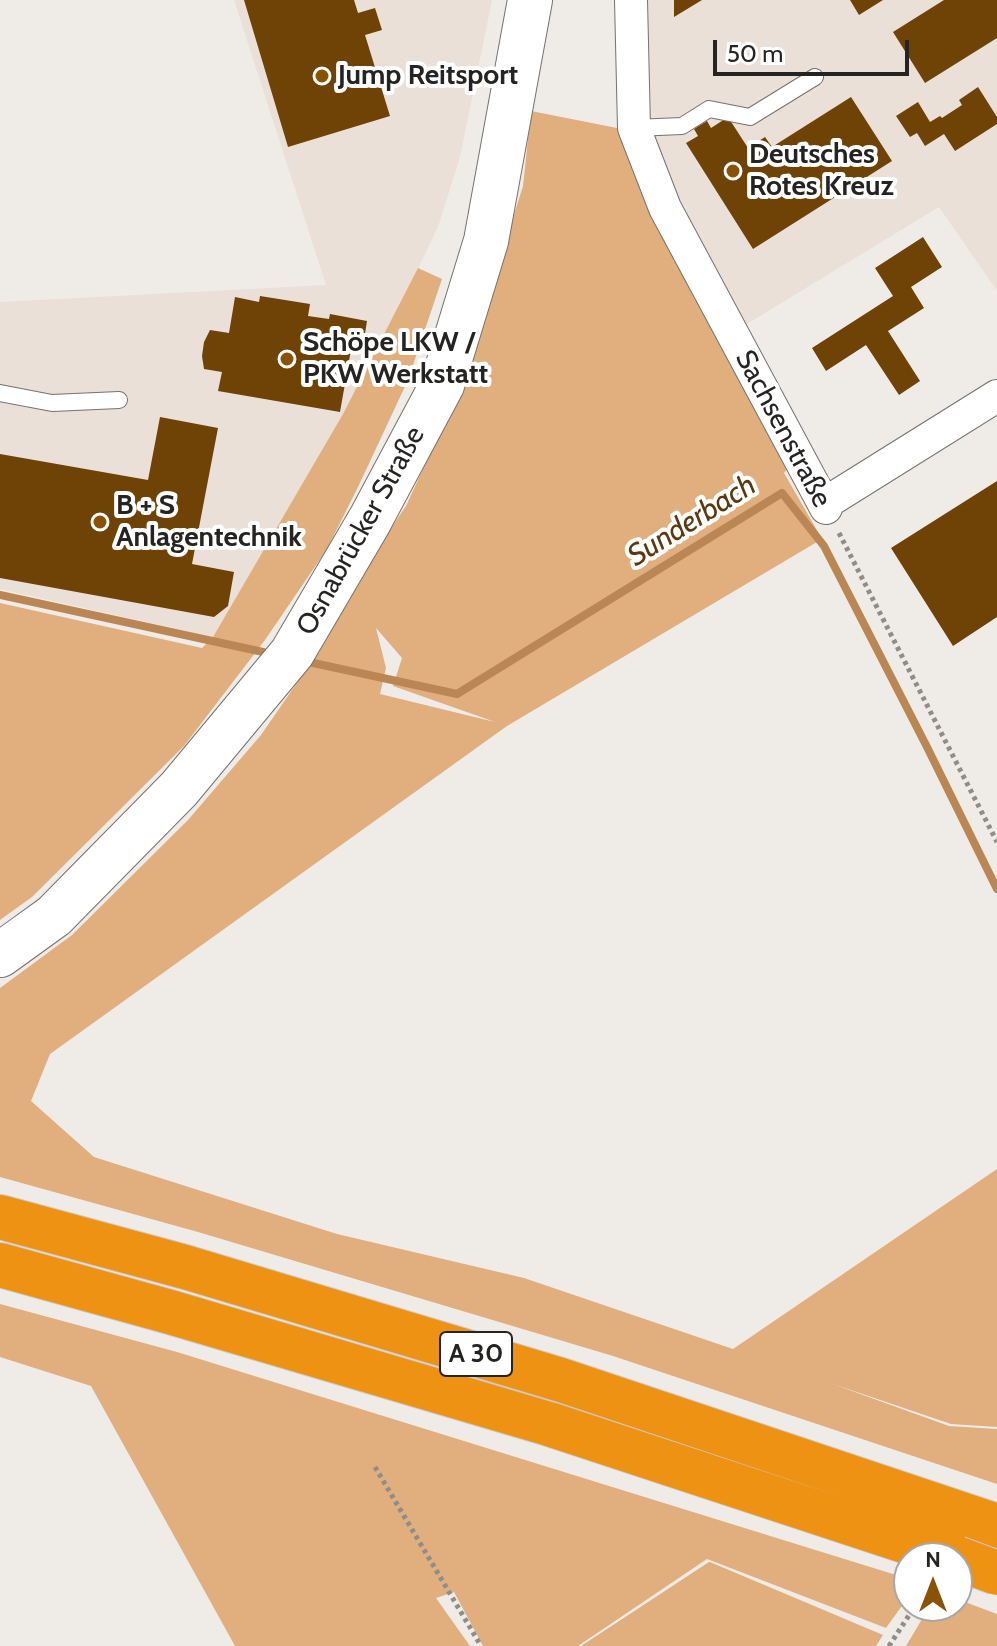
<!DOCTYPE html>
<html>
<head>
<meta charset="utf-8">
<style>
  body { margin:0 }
  #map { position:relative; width:997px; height:1646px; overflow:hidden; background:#efece8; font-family:Cabin,sans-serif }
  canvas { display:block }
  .north { position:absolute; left:893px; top:1542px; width:80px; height:80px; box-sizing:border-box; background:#fff; border:2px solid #a8a7a7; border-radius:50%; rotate:0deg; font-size:22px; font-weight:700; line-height:32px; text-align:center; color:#252422 }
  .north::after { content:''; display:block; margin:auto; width:28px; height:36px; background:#8a5205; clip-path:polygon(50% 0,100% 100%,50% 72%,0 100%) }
  .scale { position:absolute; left:713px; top:40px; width:196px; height:36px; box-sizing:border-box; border:4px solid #252422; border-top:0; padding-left:10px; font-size:24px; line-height:28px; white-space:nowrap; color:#252422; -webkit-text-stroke:6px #fff; paint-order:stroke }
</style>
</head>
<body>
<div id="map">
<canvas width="997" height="1646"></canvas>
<div class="north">N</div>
<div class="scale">50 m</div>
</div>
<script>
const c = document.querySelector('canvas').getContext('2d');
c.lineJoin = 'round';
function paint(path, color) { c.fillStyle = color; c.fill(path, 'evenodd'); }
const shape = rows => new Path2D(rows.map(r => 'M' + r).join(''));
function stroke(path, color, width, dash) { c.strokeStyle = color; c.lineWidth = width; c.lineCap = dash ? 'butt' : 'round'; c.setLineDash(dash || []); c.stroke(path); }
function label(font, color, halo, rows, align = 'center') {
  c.font = font + ' Cabin,sans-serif'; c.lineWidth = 8; c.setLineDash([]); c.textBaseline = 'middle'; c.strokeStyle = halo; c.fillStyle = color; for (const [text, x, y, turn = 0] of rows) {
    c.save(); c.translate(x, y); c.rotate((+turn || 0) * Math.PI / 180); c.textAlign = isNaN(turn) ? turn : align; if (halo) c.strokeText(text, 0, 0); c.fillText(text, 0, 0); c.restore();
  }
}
const built = shape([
  [234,0,492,0,460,157,438,227,403,300,343,414,213,637,0,589,0,302,326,285],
  [635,0,997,0,997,291,939,207,742,327,638,125]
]);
const green = shape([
  [531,111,617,128,657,207,792,463,784,473,822,539,507,726,50,1054,31,1101,94,1157,337,1234,524,1278,733,1349,997,1169,997,1427,951,1424,830,1383,949,1426,997,1429,997,1484,613,1356,198,1232,0,1177,0,988,72,935,188,820,261,735,325,642,372,556,406,506,458,393,523,186],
  [376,628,402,658,393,686,495,722,380,694,386,668],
  [418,268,442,279,408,380,358,487,327,549,265,640,184,746,32,897,0,920,0,603,202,648,213,637,343,414],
  [0,1304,177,1352,909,1579,909,1596,886,1628,707,1559,578,1646,483,1646,454,1592,436,1598,470,1646,235,1646,91,1386,0,1357],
  [709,1562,710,1562,883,1635,876,1646,581,1646],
  [957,1599,997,1614,997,1646,906,1646,928,1609,933,1606,957,1606]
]);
const stream = shape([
  [0,595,263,652],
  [304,661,457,694,782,493,824,546,927,747,997,889]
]);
const building = shape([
  [244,0,354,0,358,13,375,8,382,30,365,35,390,116,288,147],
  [674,0,702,0,674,17],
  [850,0,883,0,859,15],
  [944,0,997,0,997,38,925,83,893,32],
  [978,87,997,117,997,124,955,151,944,134,925,146,917,133,910,137,896,116,918,102,930,122,940,116,942,118,962,105,959,100],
  [851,97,892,161,753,249,686,143,698,136,694,129,707,121,711,128,728,117,748,148,765,137,772,147],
  [923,237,942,267,911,287,924,308,888,331,920,381,899,395,866,345,826,371,812,348,893,296,875,268],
  [260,296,310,304,308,316,329,319,330,314,367,321,363,346,352,344,340,412,218,391,222,372,204,369,202,356,204,342,210,330,229,333,235,297,259,302],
  [160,417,218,428,192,564,234,572,228,606,214,617,0,578,0,454,148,480],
  [997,481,997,617,953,646,891,548]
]);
const path = shape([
  [839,533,997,842],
  [375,1467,481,1646],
  [889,1646,915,1606]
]);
const lane = shape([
  [634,128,682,126,709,109,750,117,815,77],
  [0,393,52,403,119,400]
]);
const street = shape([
  [631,0,634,128,665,208,826,508],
  [824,504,997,396]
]);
const secondary = shape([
  [0,955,54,916,179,789,292,653,370,520,442,385,486,241,530,0]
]);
const highway = shape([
  [0,1217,185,1267,561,1380,997,1526],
  [0,1265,170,1312,549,1424,956,1558]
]);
const highwayBridge = shape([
  [957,1558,997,1573]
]);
const markers = [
  [322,76,8,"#8a5205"],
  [733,171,8,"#8a5205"],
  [287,359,8,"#8a5205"],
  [100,522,8,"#8a5205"]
];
const shields = [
  [476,1354,72]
];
const shieldNames = [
  ["A 30",476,1354]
];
const poiNames = [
  ["Jump Reitsport",338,76],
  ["Deutsches",749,155],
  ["Rotes Kreuz",749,187],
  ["Schöpe LKW /",303,343],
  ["PKW Werkstatt",303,375],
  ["B + S",116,506],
  ["Anlagentechnik",116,538]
];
const streetNames = [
  ["Sachsenstraße",783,429,62],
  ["Osnabrücker Straße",361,531,-61]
];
const waterNames = [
  ["Sunderbach",692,521,-32]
];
paint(built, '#eae0d7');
paint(green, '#e1ae7d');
stroke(stream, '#ba8754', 8);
paint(building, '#6f4205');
stroke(lane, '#75726f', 18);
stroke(street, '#75726f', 34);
stroke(secondary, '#75726f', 46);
stroke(highway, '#cbcaca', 46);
stroke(path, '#8f8d8a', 5, [4, 4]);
stroke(lane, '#fff', 16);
stroke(street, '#fff', 32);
stroke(secondary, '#fff', 44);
stroke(highway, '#ee9213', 44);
stroke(highwayBridge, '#cbcaca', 46, []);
stroke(highwayBridge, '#ee9213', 44);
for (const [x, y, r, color] of markers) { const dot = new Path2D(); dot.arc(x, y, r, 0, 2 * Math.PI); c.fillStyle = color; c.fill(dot); stroke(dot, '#fff', 3); }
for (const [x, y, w] of shields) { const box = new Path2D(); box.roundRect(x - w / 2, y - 22, w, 44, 6); c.fillStyle = '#fff'; c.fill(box); stroke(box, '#252422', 2); }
label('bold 26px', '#252422', null, shieldNames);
label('bold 28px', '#252422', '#fff', poiNames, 'left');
label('28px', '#252422', '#fff', streetNames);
label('italic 30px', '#5c3810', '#fff', waterNames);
</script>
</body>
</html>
